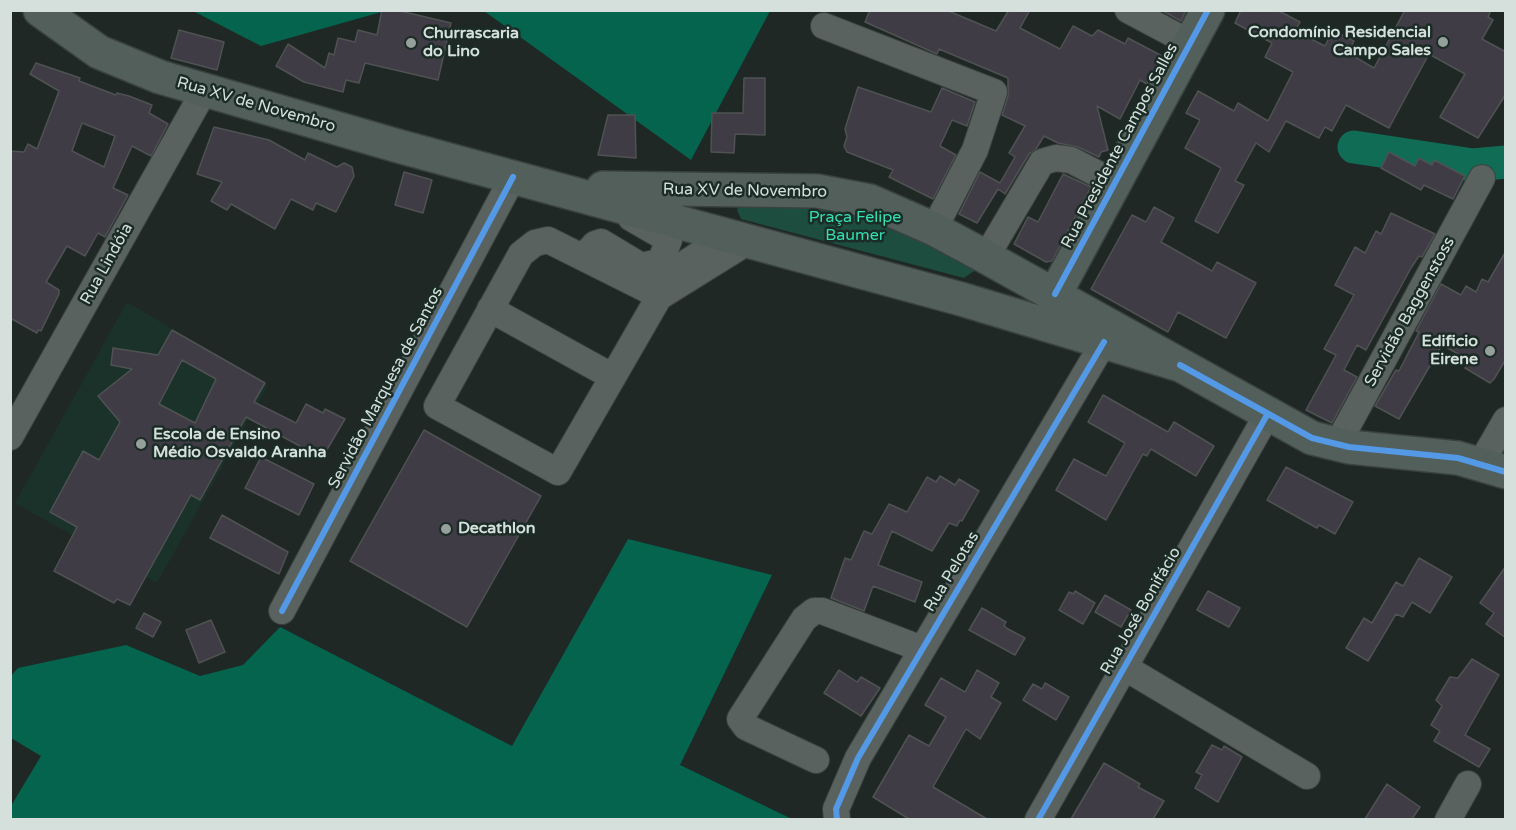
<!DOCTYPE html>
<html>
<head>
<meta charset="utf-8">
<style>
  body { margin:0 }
  #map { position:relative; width:1516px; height:830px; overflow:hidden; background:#1f2825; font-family:"Varela Round",sans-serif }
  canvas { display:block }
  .frame { position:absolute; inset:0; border:12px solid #d5e0dc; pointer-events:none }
</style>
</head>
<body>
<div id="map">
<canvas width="1516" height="830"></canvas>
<div class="frame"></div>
</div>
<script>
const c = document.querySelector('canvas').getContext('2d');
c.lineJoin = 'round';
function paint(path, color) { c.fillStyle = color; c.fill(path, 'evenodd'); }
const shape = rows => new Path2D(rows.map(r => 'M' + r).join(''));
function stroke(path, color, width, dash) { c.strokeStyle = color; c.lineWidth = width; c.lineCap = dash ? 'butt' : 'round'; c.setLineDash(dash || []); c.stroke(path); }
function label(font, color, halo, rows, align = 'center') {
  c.font = font + ' "Varela Round",sans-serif'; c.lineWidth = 5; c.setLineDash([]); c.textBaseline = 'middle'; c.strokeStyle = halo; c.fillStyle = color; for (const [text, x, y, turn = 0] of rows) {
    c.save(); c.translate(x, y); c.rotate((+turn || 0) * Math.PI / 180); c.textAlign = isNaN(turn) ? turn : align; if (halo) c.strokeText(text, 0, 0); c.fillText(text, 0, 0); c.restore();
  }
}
const built = shape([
  [127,302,268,385,157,583,15,503]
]);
const green = shape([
  [855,204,974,265,974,271,964,278,741,219,737,210,740,205]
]);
const forest = shape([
  [193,11,385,11,261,46],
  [484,11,770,11,691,160],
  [628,539,772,575,680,765,792,819,11,819,11,806,41,756,11,738,11,676,18,668,126,645,200,676,243,665,280,627,512,746]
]);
const river = shape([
  [1354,147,1473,165,1506,162]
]);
const building = shape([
  [382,10,396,10,451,23,438,80,365,63,359,83,346,80,343,92,304,82,276,66,288,44,325,68,329,53,334,55,338,38,355,42,358,30,377,35,382,10],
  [870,10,946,10,996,31,1009,10,1030,10,1020,28,1060,49,1073,26,1092,36,1098,30,1125,44,1128,38,1162,56,1147,84,1140,80,1120,119,1097,106,1108,150,1101,152,1099,157,1078,147,1058,143,1044,136,1036,149,1029,154,1005,194,998,189,977,223,959,214,980,172,1000,183,1015,157,1009,153,1025,126,1002,115,1008,96,1008,78,939,49,937,54,865,22,870,10],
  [1161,10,1186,10,1181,21,1161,10],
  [1241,10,1277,10,1300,22,1295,31,1325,46,1333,30,1354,41,1348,53,1374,68,1405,10,1491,10,1488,17,1493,20,1482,39,1506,52,1506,94,1478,138,1440,117,1465,74,1429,54,1389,128,1346,105,1332,131,1325,127,1319,138,1286,121,1269,152,1256,143,1235,181,1244,185,1218,233,1195,221,1221,168,1185,148,1200,120,1186,113,1198,91,1234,111,1238,103,1268,121,1293,72,1265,57,1272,43,1235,23,1241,10],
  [179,30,224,42,217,70,171,58,179,30],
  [36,63,80,78,79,81,116,95,117,93,129,96,152,105,149,113,168,124,151,156,132,146,113,188,128,195,105,237,98,233,85,256,67,246,46,282,59,290,59,294,41,331,38,330,37,333,10,318,10,151,24,152,28,144,37,149,59,91,30,74,36,63],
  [82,123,115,136,104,167,72,151,82,123],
  [744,78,765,78,765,135,735,134,734,153,711,152,712,113,743,113,744,78],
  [858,87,931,112,942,88,975,102,967,126,952,120,940,146,956,155,933,199,889,177,893,170,847,152,844,146,847,137,845,129,858,87],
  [608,115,635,115,636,158,598,155,608,115],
  [214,127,269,140,305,160,308,153,337,167,344,163,352,167,354,176,336,212,316,203,313,210,291,199,275,229,231,204,227,210,211,201,222,182,197,174,214,127],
  [1389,152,1415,166,1419,158,1432,165,1434,160,1465,176,1453,199,1424,185,1421,190,1381,168,1389,152],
  [404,172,432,180,423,213,395,205,404,172],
  [1063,174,1091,187,1052,261,1046,262,1014,244,1028,217,1038,222,1063,174],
  [1154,207,1174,218,1161,242,1212,271,1217,262,1256,283,1226,338,1178,312,1168,332,1091,289,1132,215,1146,222,1154,207],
  [1391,213,1435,234,1422,257,1419,256,1411,268,1366,350,1357,345,1344,370,1357,377,1332,423,1306,410,1336,355,1324,349,1354,295,1335,285,1355,247,1365,253,1376,231,1381,234,1391,213],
  [1506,251,1506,359,1494,379,1490,383,1465,368,1469,360,1442,345,1399,419,1375,406,1396,370,1399,371,1419,332,1416,331,1441,284,1461,295,1466,286,1476,292,1482,279,1488,282,1506,251],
  [172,330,265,383,254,402,296,423,306,404,323,413,325,409,345,419,322,458,246,417,200,500,191,495,130,605,117,599,114,603,54,571,77,527,50,512,83,451,99,460,120,422,98,396,132,369,111,365,113,348,158,355,172,330],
  [182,360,216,379,195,423,159,404,182,360],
  [1103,395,1168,432,1174,422,1214,446,1196,476,1151,449,1147,456,1143,454,1106,520,1056,490,1074,459,1106,476,1125,443,1088,422,1103,395],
  [424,430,541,496,467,627,350,561,424,430],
  [261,457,314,484,299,515,245,488,261,457],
  [1286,467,1353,502,1335,534,1319,525,1317,528,1267,500,1286,467],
  [940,476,955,485,959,479,979,491,962,521,960,520,957,526,949,523,932,551,892,531,878,565,922,582,915,602,873,586,864,611,831,598,845,558,851,560,864,531,872,534,889,504,907,512,927,477,936,482,940,476],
  [222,515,288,552,279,574,210,538,222,515],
  [1419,558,1452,577,1430,613,1412,602,1403,617,1396,614,1368,661,1346,648,1364,618,1372,623,1396,582,1403,586,1419,558],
  [1506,566,1506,638,1486,624,1494,613,1480,603,1506,566],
  [1075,591,1095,603,1083,624,1059,610,1069,592,1074,594,1075,591],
  [1208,591,1240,608,1229,627,1197,610,1208,591],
  [1105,595,1131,610,1121,627,1095,612,1105,595],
  [982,608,1006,622,1004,626,1008,629,1025,638,1015,655,969,630,982,608],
  [144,613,161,622,153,637,136,628,144,613],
  [211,620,225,652,199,663,186,630,211,620],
  [1472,659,1499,675,1465,735,1490,749,1479,767,1434,741,1440,731,1431,725,1442,706,1436,700,1450,677,1458,678,1472,659],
  [839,670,857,682,861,677,880,688,861,716,824,693,839,670],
  [977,670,999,683,991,697,1001,703,980,739,966,729,933,787,987,819,909,819,873,797,909,735,929,746,946,717,925,705,941,678,965,692,977,670],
  [1045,683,1069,697,1056,720,1023,700,1033,684,1042,689,1045,683],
  [1212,745,1222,750,1224,746,1242,757,1218,802,1195,788,1202,775,1196,772,1212,745],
  [1104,763,1140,784,1138,787,1164,801,1153,819,1071,819,1104,763],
  [1387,784,1420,807,1412,819,1365,819,1387,784]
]);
const minor = shape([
  [1128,10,1190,43],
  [824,26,994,92,975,150,934,229],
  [719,233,709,248,646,289,548,240,535,243,521,254,437,406,558,472,659,297,749,241],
  [584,256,595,244,601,242,641,266,660,262,669,240,631,218],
  [986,257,1042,162,1056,158,1071,160,1115,183],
  [490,309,613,377],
  [10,437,204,91],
  [1337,445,1482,178],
  [1481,463,1506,420],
  [282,611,513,177],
  [1124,667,1307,776],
  [816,760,746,727,740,719,804,619,814,611,822,611,922,649],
  [837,820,836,809,858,758,1104,342],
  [1038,820,1267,415],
  [1448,820,1468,784]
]);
const major = shape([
  [40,10,99,52,160,77,398,146,961,299,1180,365],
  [603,188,817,191,870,201,934,229,986,257,1312,438,1349,447,1458,458,1506,472],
  [1055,294,1208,10]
]);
const cycleway = shape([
  [1055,294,1208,10],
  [1180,365,1312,438,1349,447,1458,458,1506,472],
  [282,611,513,177],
  [837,820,836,809,858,758,1104,342],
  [1038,820,1267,415]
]);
const markers = [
  [1443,42,6,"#95a09c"],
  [411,43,6,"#95a09c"],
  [1490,351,6,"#95a09c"],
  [141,444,6,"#95a09c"],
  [446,529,6,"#95a09c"]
];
const poiNames = [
  ["Condomínio Residencial",1431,33,"right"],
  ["Campo Sales",1431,51,"right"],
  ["Churrascaria",423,34],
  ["do Lino",423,52],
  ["Edificio",1478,342,"right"],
  ["Eirene",1478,360,"right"],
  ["Escola de Ensino",153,435],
  ["Médio Osvaldo Aranha",153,453],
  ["Decathlon",458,529]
];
const streetNames = [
  ["Rua XV de Novembro",256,105,16],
  ["Rua Presidente Campos Salles",1120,146,-62],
  ["Rua XV de Novembro",745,191,1],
  ["Rua Lindóia",107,264,-61],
  ["Servidão Baggenstoss",1410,312,-61],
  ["Servidão Marquesa de Santos",386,388,-62],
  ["Rua Pelotas",952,572,-59],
  ["Rua José Bonifácio",1141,611,-60]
];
const parkNames = [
  ["Praça Felipe",855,218],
  ["Baumer",855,236]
];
paint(built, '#1a322a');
paint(green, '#1c4d3f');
paint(forest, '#04644e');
stroke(river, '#106c54', 33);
paint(building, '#403c46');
stroke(building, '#4f5252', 1.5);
stroke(minor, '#3a423f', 28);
stroke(major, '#3a423f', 36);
stroke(minor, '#5a625f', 26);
stroke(major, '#535f5b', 33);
stroke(cycleway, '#5399e6', 6);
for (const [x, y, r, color] of markers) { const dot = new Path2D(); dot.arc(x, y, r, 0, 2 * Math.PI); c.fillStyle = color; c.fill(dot); stroke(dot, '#1b2c26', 2); }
label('bold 16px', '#d5e0dc', '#1b2c26', poiNames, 'left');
label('16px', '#d5e0dc', '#1b2c26', streetNames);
label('16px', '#36deb1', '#1b2c26', parkNames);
</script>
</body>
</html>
